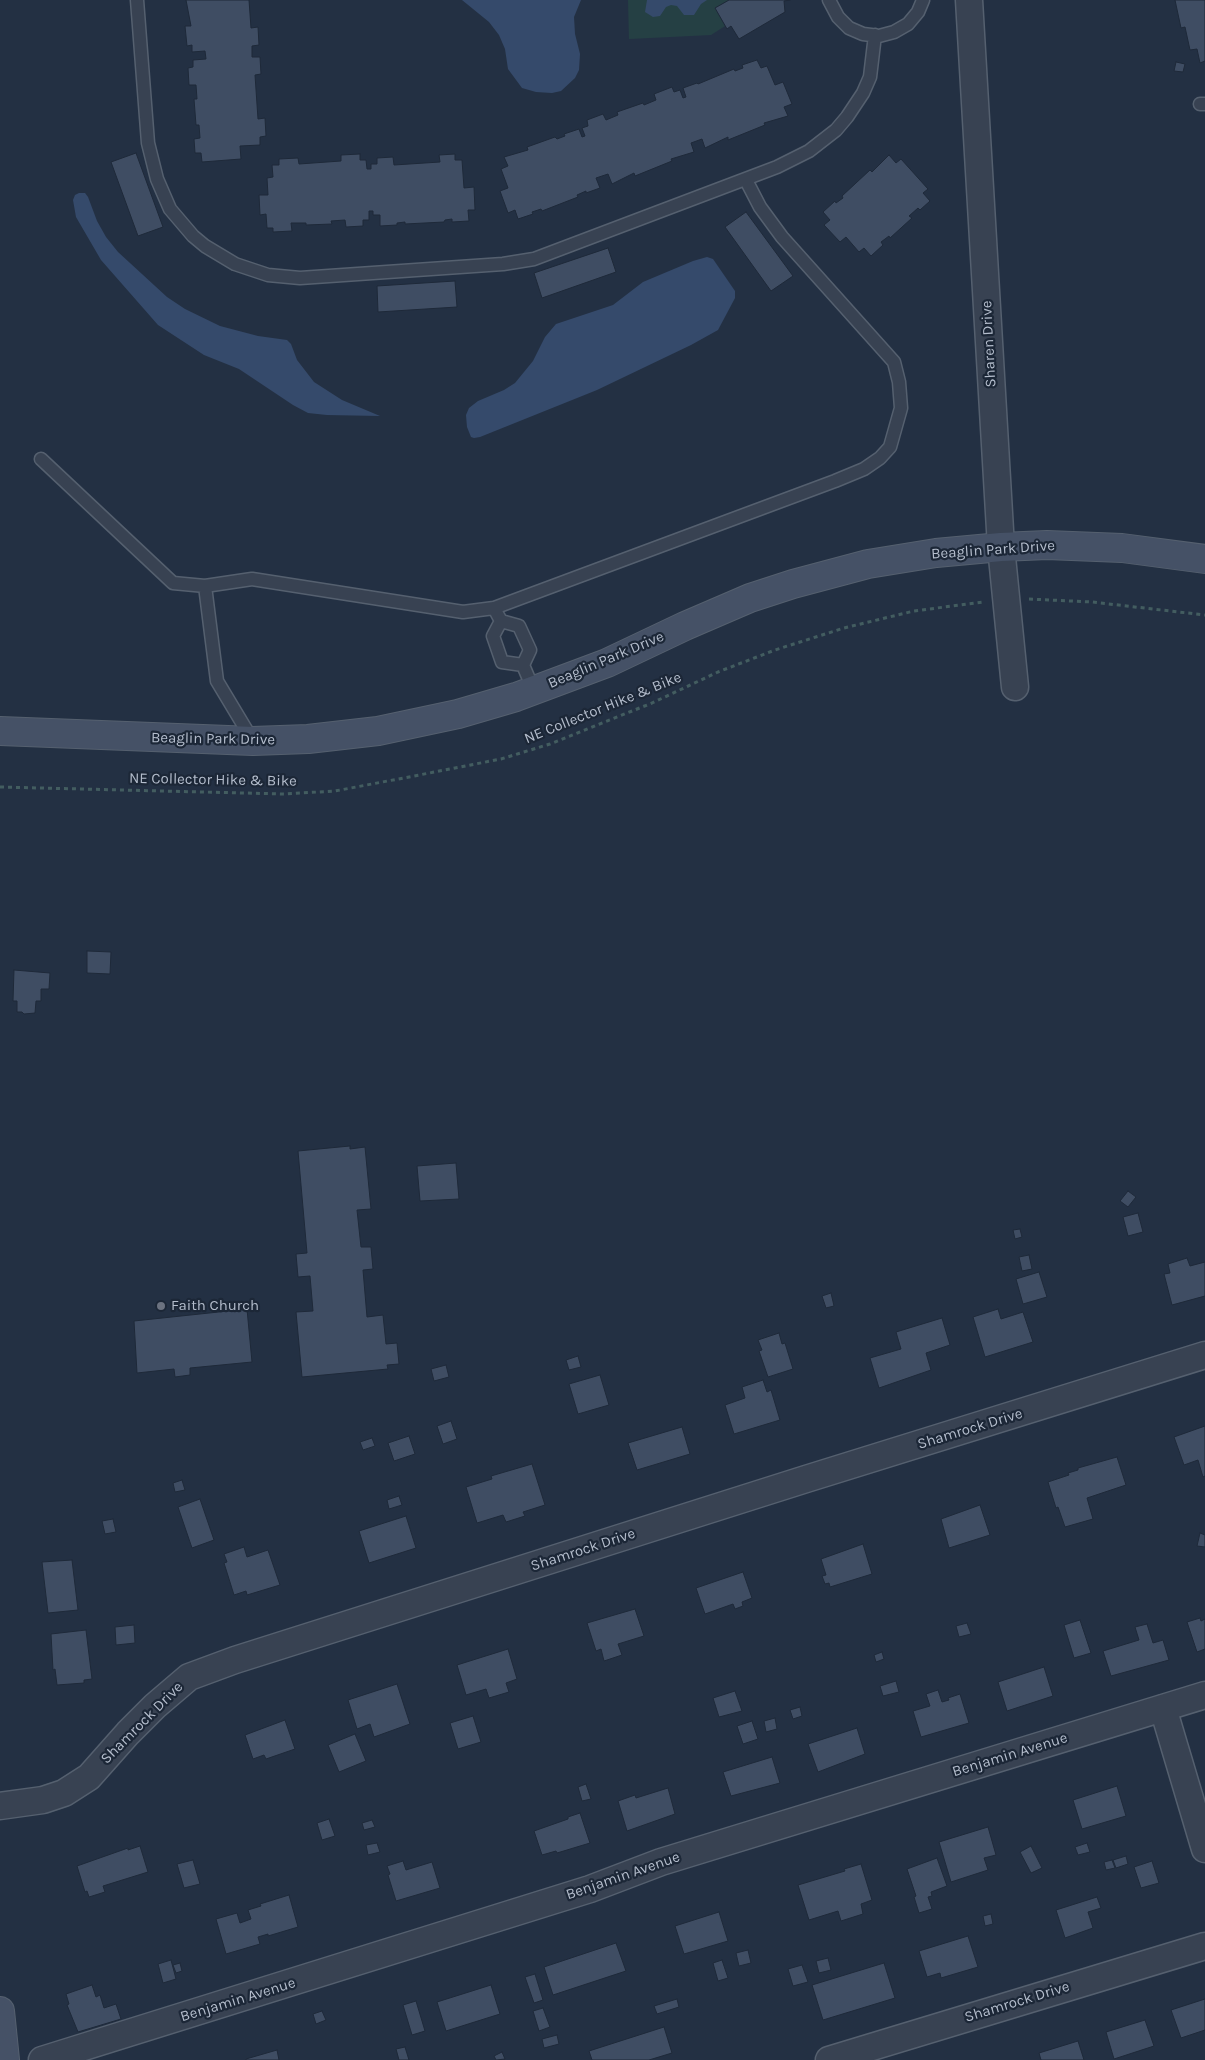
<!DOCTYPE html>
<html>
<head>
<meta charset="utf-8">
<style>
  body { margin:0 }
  canvas { display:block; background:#233043 }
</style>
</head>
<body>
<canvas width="1205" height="2060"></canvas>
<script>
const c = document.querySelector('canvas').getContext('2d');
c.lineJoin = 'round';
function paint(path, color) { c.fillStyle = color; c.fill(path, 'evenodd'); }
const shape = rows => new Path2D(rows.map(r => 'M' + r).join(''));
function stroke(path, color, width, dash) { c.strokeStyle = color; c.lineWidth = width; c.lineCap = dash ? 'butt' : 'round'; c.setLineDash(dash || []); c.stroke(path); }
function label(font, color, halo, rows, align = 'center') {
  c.font = font + ' Karla,sans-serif'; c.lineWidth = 4.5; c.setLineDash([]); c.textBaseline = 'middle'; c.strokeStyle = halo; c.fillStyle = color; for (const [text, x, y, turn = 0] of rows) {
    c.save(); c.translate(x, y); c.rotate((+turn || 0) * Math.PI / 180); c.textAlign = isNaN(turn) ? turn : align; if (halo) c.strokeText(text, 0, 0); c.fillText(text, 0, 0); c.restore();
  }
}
const green = shape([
  [628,0,729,0,715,8,725,26,711,35,629,39]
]);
const water = shape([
  [462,0,581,0,574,17,575,34,580,54,579,70,575,78,561,91,552,93,536,92,522,88,508,69,505,49,499,35,489,22],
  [647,0,707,0,701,4,694,15,684,15,677,6,671,5,666,7,660,16,653,17,645,12],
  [79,193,85,193,88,197,97,221,106,237,118,252,167,297,185,309,220,326,258,336,287,340,291,344,297,360,314,382,342,400,380,416,327,415,308,413,293,405,239,369,204,355,158,325,101,260,76,217,73,200,75,195],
  [707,257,713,259,735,291,735,298,718,330,691,345,597,390,480,437,474,438,471,437,467,427,466,415,469,408,478,401,504,390,515,383,533,361,545,337,556,324,613,305,643,282,693,261]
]);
const building = shape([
  [186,0,249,0,251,28,258,27,259,45,252,46,252,57,260,57,261,74,255,75,258,119,265,118,266,136,260,137,260,145,240,146,241,159,202,162,201,153,195,153,194,139,200,138,199,125,196,125,194,99,197,99,196,85,189,85,188,68,193,67,193,60,206,59,205,51,192,52,192,45,187,46,185,26,191,26,186,0],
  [790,0,784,1,785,12,739,39,731,26,727,29,715,8,729,0,790,0],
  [1175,0,1205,0,1205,61,1200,63,1197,49,1190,50,1185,27,1181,28,1175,0],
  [757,60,761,68,767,66,775,85,783,82,792,104,784,107,788,116,764,123,765,125,728,140,728,137,705,148,702,139,691,143,694,152,671,159,672,161,635,176,634,173,612,184,608,174,596,178,600,188,586,193,586,191,577,195,578,197,542,211,541,209,532,212,533,214,518,219,515,210,508,213,500,191,508,188,501,169,508,166,504,157,528,150,527,147,555,137,557,139,565,136,564,134,579,129,582,137,585,136,582,128,588,126,587,120,603,114,606,120,618,115,617,112,643,103,644,105,656,100,654,94,672,87,674,92,680,90,683,98,686,97,683,88,697,83,698,84,734,69,735,71,743,68,742,65,757,60],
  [1176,62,1185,64,1183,72,1174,71,1176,62],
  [136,153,163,227,138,236,111,162,136,153],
  [360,154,360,160,366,160,367,169,371,169,371,164,377,164,377,158,393,157,394,165,440,162,439,155,455,154,455,160,462,160,464,188,474,187,475,210,468,210,469,221,452,222,452,219,445,220,444,222,405,224,405,222,397,223,397,225,380,226,380,215,373,215,373,211,369,211,369,220,363,220,363,226,346,227,345,220,331,221,332,224,306,225,306,223,291,223,292,231,273,232,273,228,267,228,266,214,260,215,259,195,268,195,267,178,273,177,272,165,279,165,279,159,298,158,299,164,341,161,341,155,360,154],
  [889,155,896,163,901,159,928,189,923,193,930,201,920,210,918,208,909,216,912,218,890,238,889,236,881,242,883,245,871,256,864,248,859,252,846,237,840,242,824,225,830,220,823,212,835,201,836,203,843,198,842,196,870,170,872,172,889,155],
  [746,212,793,276,771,291,725,227,746,212],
  [608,248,616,272,542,298,534,273,608,248],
  [455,281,457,307,378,312,377,286,455,281],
  [87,951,111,952,110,974,87,973,87,951],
  [14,970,50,973,49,989,41,989,41,1001,36,1001,35,1013,24,1014,22,1012,17,1012,17,1001,13,1001,14,970],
  [350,1146,350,1149,365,1147,371,1209,357,1210,361,1247,371,1247,373,1269,363,1270,367,1317,383,1315,386,1344,397,1343,399,1364,387,1365,388,1369,302,1377,296,1312,313,1311,310,1276,298,1277,296,1254,307,1253,298,1151,350,1146],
  [456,1163,459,1199,420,1201,417,1166,456,1163],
  [1128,1191,1136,1197,1128,1207,1120,1201,1128,1191],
  [1138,1213,1143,1232,1128,1236,1123,1217,1138,1213],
  [1020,1229,1022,1237,1015,1239,1013,1230,1020,1229],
  [1029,1255,1032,1269,1022,1271,1019,1257,1029,1255],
  [1187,1258,1190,1266,1205,1262,1205,1296,1172,1305,1164,1274,1170,1273,1168,1264,1187,1258],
  [1039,1272,1047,1297,1023,1304,1016,1279,1039,1272],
  [831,1293,834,1306,826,1308,822,1296,831,1293],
  [247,1309,252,1362,190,1368,190,1375,175,1377,174,1369,137,1373,134,1321,247,1309],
  [998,1309,1001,1319,1023,1312,1033,1342,985,1357,973,1317,998,1309],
  [942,1318,950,1345,926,1353,931,1370,879,1388,870,1358,901,1349,896,1332,942,1318],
  [779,1333,782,1344,785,1343,793,1369,768,1377,759,1351,762,1350,758,1340,779,1333],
  [578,1356,581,1367,569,1370,566,1360,578,1356],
  [446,1365,449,1377,434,1381,431,1369,446,1365],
  [600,1375,609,1405,578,1414,569,1384,600,1375],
  [763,1380,767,1392,771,1390,780,1420,734,1434,725,1405,745,1398,742,1387,763,1380],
  [451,1421,457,1439,443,1444,437,1426,451,1421],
  [1205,1426,1205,1476,1203,1477,1198,1460,1184,1465,1174,1437,1205,1426],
  [682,1427,690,1454,637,1470,628,1443,682,1427],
  [409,1436,415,1454,394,1461,388,1443,409,1436],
  [372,1438,375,1446,363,1450,360,1442,372,1438],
  [1117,1457,1126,1485,1087,1498,1093,1519,1065,1527,1058,1507,1056,1508,1048,1482,1069,1475,1068,1473,1078,1470,1078,1468,1117,1457],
  [532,1464,545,1505,523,1512,525,1516,506,1522,503,1515,477,1523,466,1487,492,1479,491,1476,532,1464],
  [182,1480,185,1490,175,1492,173,1483,182,1480],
  [399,1496,402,1505,389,1509,387,1500,399,1496],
  [200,1499,214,1540,192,1548,178,1507,200,1499],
  [980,1505,990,1535,949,1548,941,1519,980,1505],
  [406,1516,416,1548,369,1563,359,1531,406,1516],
  [113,1519,116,1532,105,1534,102,1521,113,1519],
  [1200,1533,1205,1535,1205,1547,1197,1546,1200,1533],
  [863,1544,872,1574,830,1587,829,1583,825,1584,822,1576,826,1575,821,1559,863,1544],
  [244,1547,247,1557,268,1550,280,1585,247,1595,246,1591,234,1595,224,1563,227,1562,224,1554,244,1547],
  [72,1560,78,1610,48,1613,42,1562,72,1560],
  [743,1572,752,1598,742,1602,743,1606,735,1609,733,1604,705,1614,696,1588,743,1572],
  [635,1609,644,1636,618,1644,622,1655,604,1661,601,1649,596,1651,587,1623,635,1609],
  [1200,1618,1201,1621,1205,1619,1205,1649,1197,1652,1187,1622,1200,1618],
  [1080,1620,1091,1653,1074,1658,1064,1625,1080,1620],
  [967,1623,971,1634,959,1637,956,1626,967,1623],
  [1147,1624,1153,1643,1163,1640,1169,1660,1111,1676,1103,1651,1139,1640,1135,1627,1147,1624],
  [134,1625,135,1643,116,1645,115,1627,134,1625],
  [86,1630,92,1679,84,1680,84,1683,57,1685,55,1669,53,1670,51,1634,86,1630],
  [508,1649,517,1679,506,1683,509,1692,489,1698,486,1689,466,1695,457,1665,508,1649],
  [882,1652,884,1659,876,1662,874,1655,882,1652],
  [1044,1667,1053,1696,1007,1711,998,1682,1044,1667],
  [896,1681,899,1692,883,1696,880,1686,896,1681],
  [397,1684,410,1724,374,1737,370,1724,357,1729,348,1700,397,1684],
  [938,1690,942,1702,949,1700,948,1698,960,1694,969,1723,921,1737,913,1711,930,1706,926,1694,938,1690],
  [735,1691,742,1711,719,1717,713,1698,735,1691],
  [800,1707,802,1716,793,1719,790,1710,800,1707],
  [473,1716,481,1742,458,1749,450,1723,473,1716],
  [775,1718,777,1729,766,1732,764,1721,775,1718],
  [285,1720,295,1749,266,1759,264,1755,253,1759,245,1735,285,1720],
  [752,1721,758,1739,743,1744,737,1726,752,1721],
  [857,1728,865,1754,818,1772,808,1744,857,1728],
  [355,1734,366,1761,339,1772,328,1745,355,1734],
  [772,1757,780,1783,731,1796,723,1772,772,1757],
  [586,1784,591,1799,582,1801,578,1787,586,1784],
  [1117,1786,1126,1816,1082,1829,1073,1800,1117,1786],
  [668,1788,675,1814,627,1831,618,1801,635,1795,636,1798,668,1788],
  [580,1813,590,1843,557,1853,556,1851,542,1855,534,1831,568,1819,568,1817,580,1813],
  [329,1819,335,1836,322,1840,317,1823,329,1819],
  [372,1820,375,1827,364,1830,362,1823,372,1820],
  [988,1827,996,1855,984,1858,988,1870,951,1882,939,1842,988,1827],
  [377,1843,380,1852,368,1855,366,1845,377,1843],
  [1087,1843,1090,1852,1078,1855,1075,1847,1087,1843],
  [140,1846,148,1872,103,1886,105,1892,89,1897,87,1891,85,1892,77,1866,128,1848,128,1850,140,1846],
  [1031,1846,1042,1868,1031,1873,1020,1852,1031,1846],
  [1126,1856,1128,1864,1116,1868,1113,1860,1126,1856],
  [937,1858,947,1886,931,1892,932,1896,928,1897,932,1909,919,1913,914,1897,916,1896,907,1869,937,1858],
  [193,1860,200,1884,184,1888,177,1864,193,1860],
  [1112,1860,1115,1868,1106,1870,1104,1862,1112,1860],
  [403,1861,406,1870,432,1862,440,1888,396,1901,388,1875,390,1874,387,1866,403,1861],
  [1152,1861,1159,1883,1141,1888,1134,1867,1152,1861],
  [861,1864,872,1900,861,1904,863,1914,841,1921,838,1911,809,1920,798,1885,845,1871,844,1869,861,1864],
  [289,1895,298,1927,268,1936,268,1934,258,1937,260,1944,226,1954,216,1919,237,1913,240,1923,251,1919,248,1910,261,1906,260,1904,289,1895],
  [1097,1897,1101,1908,1088,1912,1093,1928,1065,1938,1056,1910,1097,1897],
  [719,1912,728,1941,684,1954,675,1926,719,1912],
  [991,1914,993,1924,985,1926,983,1916,991,1914],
  [968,1936,978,1967,941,1978,940,1973,927,1977,919,1951,968,1936],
  [616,1943,626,1971,553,1995,544,1967,616,1943],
  [748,1950,751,1963,739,1966,736,1953,748,1950],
  [828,1958,831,1970,819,1973,816,1961,828,1958],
  [171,1960,176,1979,163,1983,158,1964,171,1960],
  [722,1960,728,1978,718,1981,713,1963,722,1960],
  [180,1963,182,1971,176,1973,173,1965,180,1963],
  [884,1963,895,1998,823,2020,812,1985,884,1963],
  [802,1965,808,1982,793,1986,788,1969,802,1965],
  [535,1974,543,2000,534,2003,525,1977,535,1974],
  [92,1985,96,1997,100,1995,104,2008,116,2004,121,2019,78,2032,67,2005,69,2004,66,1994,92,1985],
  [491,1985,500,2014,446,2031,437,2002,491,1985],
  [677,1999,679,2007,657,2014,654,2006,677,1999],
  [1205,1999,1205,2030,1181,2038,1171,2010,1205,1999],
  [416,2001,425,2031,412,2035,403,2005,416,2001],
  [543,2008,550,2027,539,2031,533,2011,543,2008],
  [322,2011,326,2020,316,2024,313,2014,322,2011],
  [1145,2020,1154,2046,1114,2059,1106,2032,1145,2020],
  [664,2027,672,2053,649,2060,592,2060,589,2051,664,2027],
  [557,2035,559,2044,544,2048,542,2039,557,2035],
  [1078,2041,1084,2060,1041,2060,1039,2053,1078,2041],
  [405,2047,409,2060,399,2060,396,2049,405,2047],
  [277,2050,279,2060,246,2060,246,2059,277,2050],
  [502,2052,505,2059,496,2060,494,2056,502,2052]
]);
const path = shape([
  [1029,599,1092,602,1205,615],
  [0,787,284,794,335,791,414,776,501,759,550,744,652,703,718,672,775,650,844,628,914,611,983,602]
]);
const lane = shape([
  [137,0,148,143,157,179,170,209,193,236,205,246,235,264,268,275,300,278,503,264,534,259,777,167,809,151,836,130,847,117,863,93,870,77,875,35],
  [829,0,838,17,849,28,863,34,879,36,894,32,908,24,918,12,923,0],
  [1200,104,1205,104],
  [41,459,173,583,205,586,252,579,463,612,494,608,835,481,864,469,880,458,890,447,901,408,899,382,894,362,782,237,760,207,746,180],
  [205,586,217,681,253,741],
  [494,608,501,621,519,626,530,650,523,665,534,691],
  [501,621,493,636,502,662,523,665]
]);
const street = shape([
  [969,0,1001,547,1015,687],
  [1163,1708,1205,1849],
  [0,1806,43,1800,64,1793,89,1777,128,1733,155,1706,189,1677,235,1660,806,1479,1205,1355],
  [42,2060,590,1889,661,1862,1205,1695],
  [829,2060,1205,1946]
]);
const secondary = shape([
  [0,731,253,741,308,739,378,731,458,714,516,697,607,663,685,626,750,598,793,584,868,564,936,553,1001,547,1047,545,1122,548,1205,559],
  [0,2011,5,2060]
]);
const markers = [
  [161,1306,5,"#6b7280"]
];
const streetNames = [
  ["Sharen Drive",989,344,-93],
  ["Beaglin Park Drive",993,550,-4],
  ["Beaglin Park Drive",606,660,-23],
  ["NE Collector Hike & Bike",603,708,-22],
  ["Beaglin Park Drive",213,739,1],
  ["NE Collector Hike & Bike",213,780,1],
  ["Shamrock Drive",970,1429,-17],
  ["Shamrock Drive",583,1550,-18],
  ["Shamrock Drive",142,1723,-45],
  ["Benjamin Avenue",1010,1755,-17],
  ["Benjamin Avenue",623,1876,-19],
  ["Benjamin Avenue",238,2000,-17],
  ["Shamrock Drive",1017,2002,-17]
];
const poiNames = [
  ["Faith Church",171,1306]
];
paint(green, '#254044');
paint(water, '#354a6b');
paint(building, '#3f4d63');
stroke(building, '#1e2939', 1);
stroke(lane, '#55606f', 15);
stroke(street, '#55606f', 29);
stroke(secondary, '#55606f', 30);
stroke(path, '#435d60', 3, [4, 4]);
stroke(lane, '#384252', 12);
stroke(street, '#384252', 26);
stroke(secondary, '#455166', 28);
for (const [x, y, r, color] of markers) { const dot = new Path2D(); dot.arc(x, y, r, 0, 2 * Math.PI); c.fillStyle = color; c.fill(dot); stroke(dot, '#1c2737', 2); }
label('15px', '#b4bdcc', '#1c2737', streetNames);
label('15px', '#b4bdcc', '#1c2737', poiNames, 'left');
</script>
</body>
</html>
